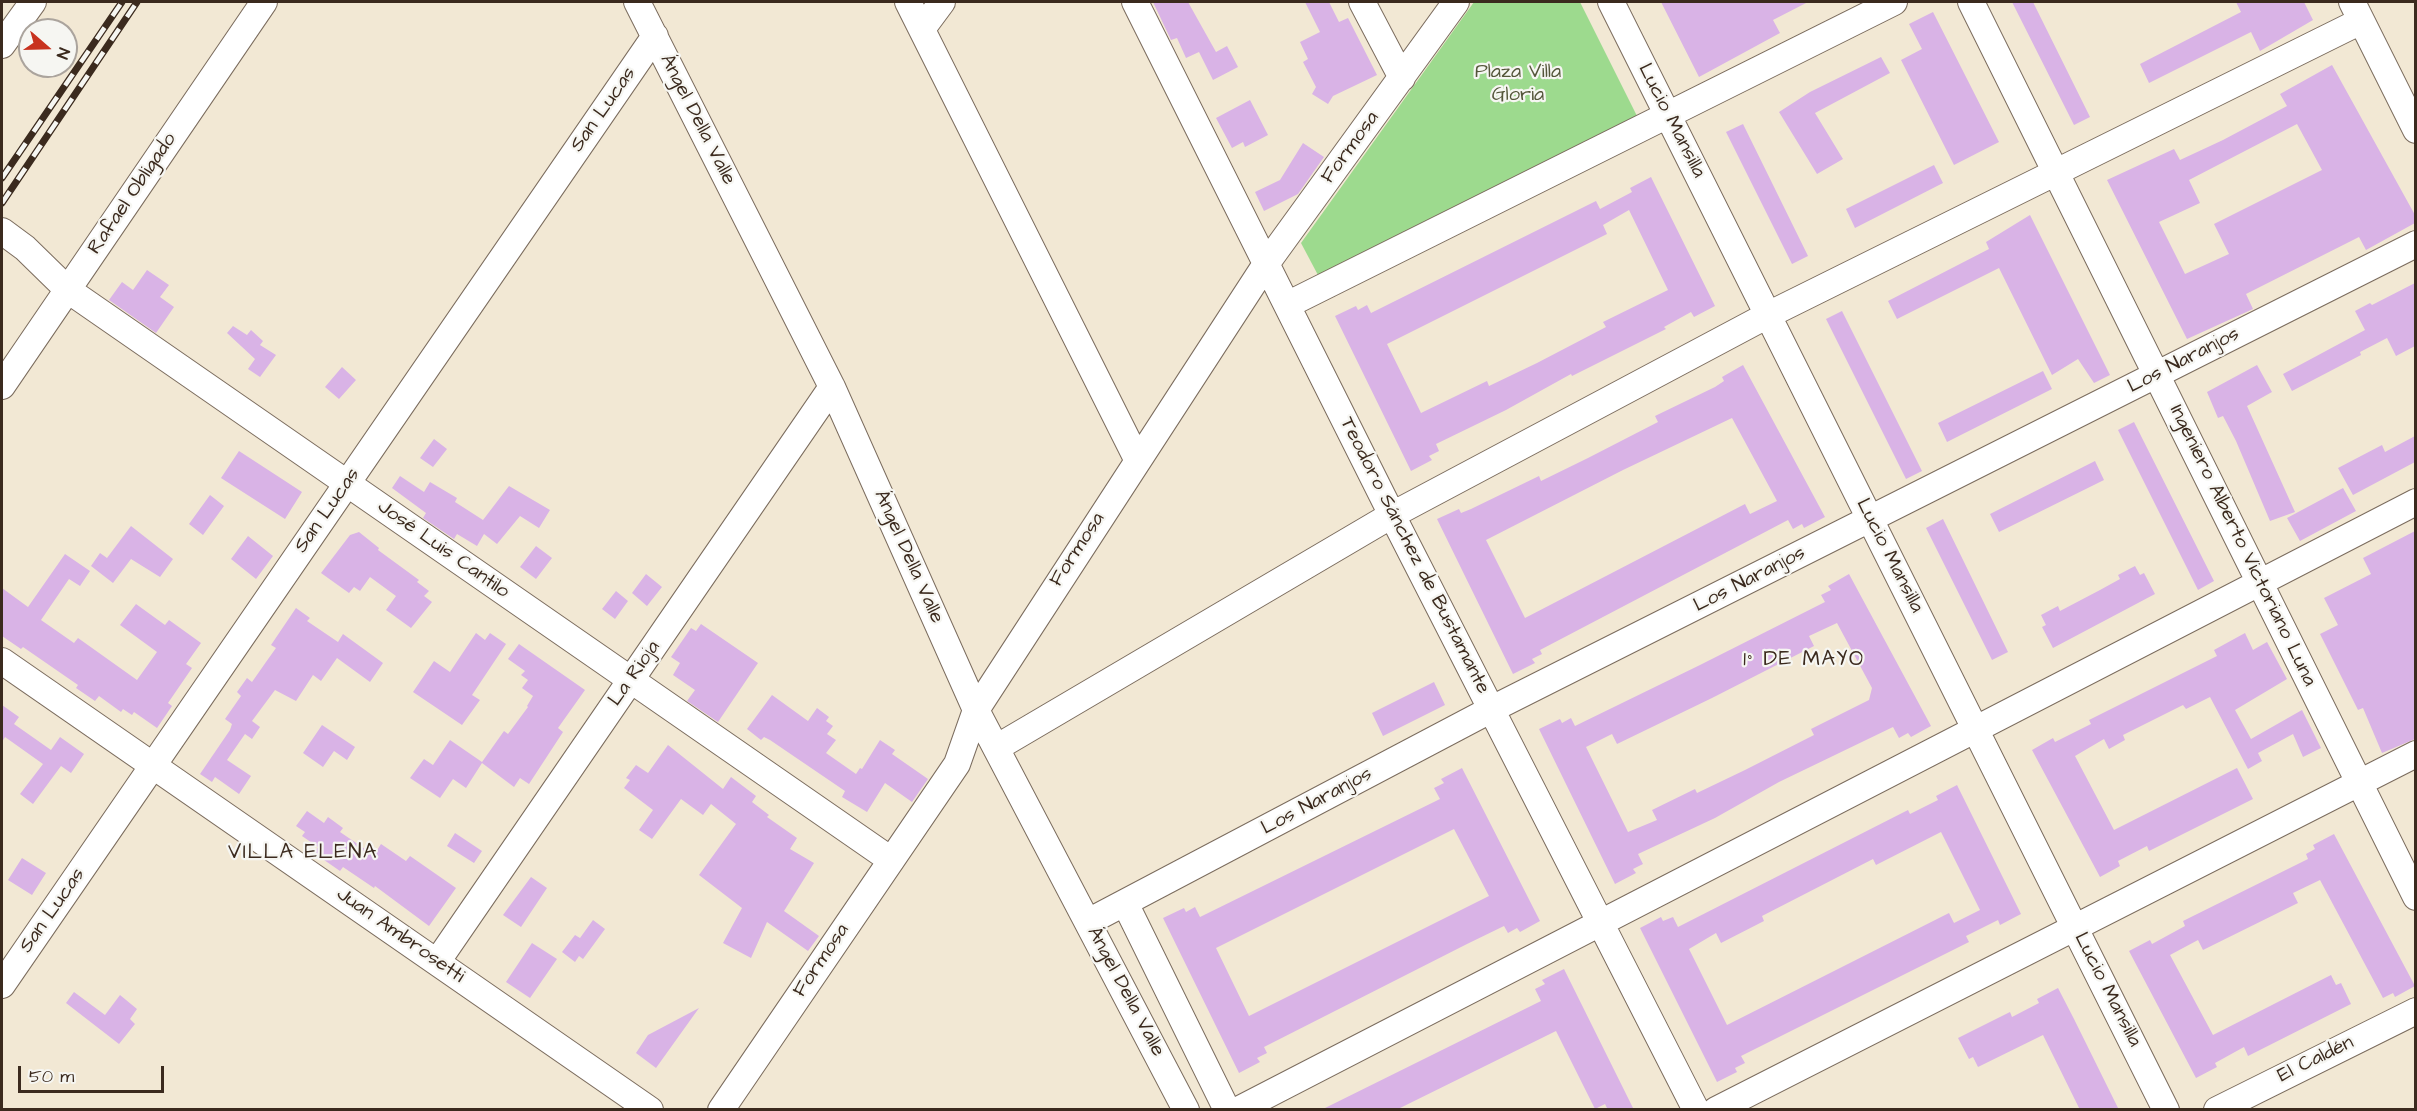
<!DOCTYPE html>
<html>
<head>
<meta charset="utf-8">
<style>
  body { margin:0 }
  #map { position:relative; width:2417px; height:1111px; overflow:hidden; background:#f2e8d4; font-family:"Architects Daughter",sans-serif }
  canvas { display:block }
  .frame { position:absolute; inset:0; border:3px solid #3b2a1e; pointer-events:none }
  .north { position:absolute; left:18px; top:18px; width:60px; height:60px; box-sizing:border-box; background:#f6f6f2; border:2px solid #aba49d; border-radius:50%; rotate:110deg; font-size:16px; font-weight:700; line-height:24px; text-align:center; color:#3b2a1e }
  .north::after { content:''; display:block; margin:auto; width:21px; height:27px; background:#c8321e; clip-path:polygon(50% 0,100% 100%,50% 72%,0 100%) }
  .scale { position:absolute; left:18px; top:1066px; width:146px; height:27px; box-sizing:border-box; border:3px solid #3b2a1e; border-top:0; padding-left:8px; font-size:18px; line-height:21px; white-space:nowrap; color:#3b2a1e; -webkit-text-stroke:4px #f6f6f2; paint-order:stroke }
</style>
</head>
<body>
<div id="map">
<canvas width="2417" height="1111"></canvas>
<div class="frame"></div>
<div class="north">N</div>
<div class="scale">50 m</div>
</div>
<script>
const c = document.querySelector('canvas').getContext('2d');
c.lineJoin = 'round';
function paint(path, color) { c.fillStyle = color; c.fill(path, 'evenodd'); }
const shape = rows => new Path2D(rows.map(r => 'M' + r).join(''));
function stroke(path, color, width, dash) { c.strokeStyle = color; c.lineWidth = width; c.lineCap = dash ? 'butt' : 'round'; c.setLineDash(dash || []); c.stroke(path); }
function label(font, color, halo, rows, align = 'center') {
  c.font = font + ' "Architects Daughter",sans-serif'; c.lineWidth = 4.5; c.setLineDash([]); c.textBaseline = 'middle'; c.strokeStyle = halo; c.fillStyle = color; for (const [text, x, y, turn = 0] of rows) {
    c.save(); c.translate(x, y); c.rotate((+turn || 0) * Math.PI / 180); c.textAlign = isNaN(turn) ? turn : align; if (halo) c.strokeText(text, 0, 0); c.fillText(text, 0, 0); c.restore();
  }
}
const green = shape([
  [1474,2,1580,2,1638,118,1319,277,1301,243]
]);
const building = shape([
  [1153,2,1188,2,1216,52,1227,46,1238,67,1213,80,1199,52,1186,58,1177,38,1171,40],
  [1305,2,1329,2,1339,22,1348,18,1377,75,1333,96,1328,104,1312,94,1316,87,1303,62,1308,59,1300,42,1320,32],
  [1661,2,1808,2,1773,20,1780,33,1699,77],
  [2012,2,2033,2,2090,117,2074,125],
  [2236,2,2304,2,2313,20,2260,51,2251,32,2149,83,2140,64,2241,12],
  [1933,12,1999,142,1954,165,1901,60,1922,49,1909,24],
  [1881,57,1890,73,1815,113,1843,159,1817,174,1779,112,1810,92],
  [2332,65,2415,215,2415,223,2366,250,2359,237,2246,294,2253,309,2187,339,2107,180,2174,149,2180,160,2223,140,2287,106,2280,94],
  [2297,124,2322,170,2214,224,2229,254,2185,274,2159,222,2200,203,2189,180],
  [1250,100,1268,135,1245,147,1243,142,1232,148,1216,118],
  [1743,124,1808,256,1792,264,1726,132],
  [1303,143,1324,157,1298,194,1264,211,1255,192,1280,180],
  [1934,165,1943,183,1855,228,1846,209],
  [1651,177,1715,306,1694,317,1691,312,1664,327,1666,329,1572,376,1571,374,1506,410,1436,444,1439,451,1429,456,1432,460,1411,471,1335,316,1356,306,1358,310,1367,305,1371,313,1596,201,1600,209,1632,192,1630,188],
  [1629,210,1668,290,1603,322,1606,327,1537,363,1489,386,1487,381,1421,413,1387,344,1607,234,1603,225],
  [2030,215,2110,375,2094,383,2078,359,2052,375,1999,268,1897,319,1888,301,1989,249,1986,242],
  [147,270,169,285,160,297,174,307,156,333,109,300,122,282,133,290],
  [2415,283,2415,346,2396,356,2387,338,2360,352,2361,355,2292,391,2283,374,2365,330,2355,311,2370,303,2372,305],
  [1842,311,1922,471,1906,479,1826,319],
  [233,326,247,335,251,330,263,341,260,345,276,355,260,377,248,369,255,359,227,333],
  [1743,365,1825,517,1804,528,1802,524,1793,529,1788,520,1540,650,1542,654,1532,659,1535,663,1513,674,1437,519,1459,509,1461,513,1471,509,1539,476,1541,481,1588,458,1658,422,1655,416,1715,387,1724,381,1722,377],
  [1732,418,1777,501,1750,514,1745,504,1525,618,1486,540,1623,470],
  [2257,365,2272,392,2247,406,2295,512,2270,521,2236,441,2223,416,2218,418,2207,392],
  [342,367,356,380,339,399,325,387],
  [2043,371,2052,389,1947,442,1938,423],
  [2134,422,2214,581,2198,590,2118,430],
  [2415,436,2415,462,2353,495,2338,468,2382,445,2385,452],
  [434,439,447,449,433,467,420,458],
  [239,451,302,492,285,519,221,478],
  [2095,461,2104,480,1999,532,1990,514],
  [400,476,424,492,430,482,457,498,455,502,483,520,509,486,550,510,539,528,520,516,497,544,484,534,477,546,457,534,454,539,423,518,426,513,392,488],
  [2343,488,2356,511,2300,541,2287,518],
  [210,495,224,506,203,535,189,524],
  [1943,519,2008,652,1992,660,1926,528],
  [131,526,173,559,160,577,131,559,113,583,91,566,100,553,107,558],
  [2415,531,2415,739,2382,753,2363,708,2358,710,2320,634,2338,625,2324,598,2371,574,2363,558],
  [359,532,379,548,378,550,419,580,417,582,429,591,424,596,432,602,411,628,386,610,396,596,370,577,360,591,354,587,349,593,321,573,350,535],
  [248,536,273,556,256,579,231,559],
  [536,546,552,558,536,579,520,567],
  [65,554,90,571,80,586,69,579,41,620,74,643,78,638,137,680,157,652,120,625,136,604,165,625,169,620,201,643,186,664,192,668,168,703,172,706,157,728,134,712,132,715,123,709,121,712,99,696,95,701,76,688,78,685,23,647,21,649,2,636,2,588,28,607],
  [2135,566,2140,575,2144,573,2155,594,2053,648,2042,627,2046,625,2041,615,2058,606,2060,611,2100,590,2120,579,2118,575],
  [646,574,662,587,647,606,632,593],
  [1849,574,1931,726,1911,737,1908,733,1899,738,1893,727,1779,782,1715,818,1638,854,1643,864,1633,869,1636,873,1615,884,1539,729,1560,719,1562,723,1571,718,1575,726,1700,665,1825,602,1821,595,1831,590,1828,586],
  [1837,623,1872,688,1869,700,1811,729,1814,735,1745,770,1697,793,1695,789,1652,810,1657,820,1628,832,1586,747,1612,734,1617,744,1712,698,1814,646,1809,636],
  [616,591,628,601,615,619,602,609],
  [296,608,310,618,307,621,338,642,343,634,383,663,370,682,337,658,321,681,313,675,296,701,275,690,252,721,260,727,252,739,245,734,227,760,251,776,239,794,215,777,212,782,200,774,230,730,232,724,225,719,241,696,237,692,247,678,252,682,266,662,276,648,271,645],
  [701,624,758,663,718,722,687,701,695,690,673,675,680,663,671,657,691,628,696,631],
  [476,633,485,640,490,633,506,644,472,695,480,700,462,725,413,692,434,661,450,672],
  [2245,633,2253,650,2267,642,2287,679,2235,710,2251,739,2302,710,2321,748,2303,757,2293,734,2258,753,2262,761,2248,769,2210,697,2186,709,2183,705,2123,735,2125,740,2109,749,2104,739,2075,756,2114,830,2237,768,2253,799,2149,851,2147,846,2118,861,2120,866,2100,877,2032,750,2053,738,2055,742,2091,724,2089,720,2217,656,2214,650],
  [519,644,585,690,558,728,563,732,529,784,520,778,514,787,482,763,466,788,453,779,440,798,410,778,424,759,433,765,450,740,482,762,504,731,508,734,528,707,527,706,533,696,522,688,528,680,521,675,525,671,508,659],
  [1434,682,1445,705,1383,736,1372,713],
  [772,695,808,721,817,708,829,717,826,721,833,726,827,734,836,740,826,753,856,774,860,768,862,769,880,740,895,750,892,754,928,779,912,802,885,783,867,812,842,797,845,791,770,740,764,737,761,740,747,729],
  [2,705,19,717,14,724,51,750,60,737,84,754,71,773,61,766,33,804,20,794,43,764,5,737,2,742],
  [322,725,355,747,347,760,334,751,323,767,303,753],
  [668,745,723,789,731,777,756,796,752,802,769,815,767,817,797,838,790,849,814,863,784,911,819,936,808,951,767,922,751,958,723,943,742,908,699,875,736,824,711,804,703,815,681,799,652,839,639,830,653,810,624,788,630,780,626,778,636,765,648,773],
  [1462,768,1540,921,1520,932,1517,928,1508,933,1504,926,1467,944,1264,1047,1267,1053,1257,1058,1260,1062,1239,1073,1163,918,1184,908,1186,912,1195,907,1200,917,1440,799,1434,788,1444,783,1441,779],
  [1454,829,1489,896,1249,1016,1216,948],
  [1957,785,2021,914,2000,925,1998,920,1966,936,1969,942,1741,1056,1745,1063,1735,1068,1737,1072,1717,1082,1640,928,1661,917,1663,921,1673,917,1678,927,1908,810,1910,814,1938,800,1936,796],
  [1941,832,1980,910,1954,923,1949,913,1727,1025,1689,949,1716,933,1721,943,1764,921,1762,916,1873,859,1876,865],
  [307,811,324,823,328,817,343,828,340,832,374,855,381,844,406,861,410,856,456,888,429,926,375,886,374,888,343,867,340,871,314,853,318,847,302,836,305,832,296,826],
  [455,833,482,851,474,863,447,846],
  [2334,834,2415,986,2395,997,2393,993,2383,998,2320,880,2293,893,2298,903,2203,950,2198,940,2170,955,2213,1035,2331,975,2336,985,2341,983,2351,1004,2248,1056,2244,1047,2215,1063,2217,1067,2196,1078,2129,951,2150,940,2152,944,2185,926,2183,921,2308,859,2306,854,2315,849,2313,845],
  [22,858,46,873,32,895,8,880],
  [531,877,547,888,521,927,503,915],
  [593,920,605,929,583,959,579,956,575,962,562,952,575,935,580,938],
  [532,943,557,959,530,998,506,982],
  [1564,969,1634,1110,1608,1110,1605,1104,1595,1109,1556,1031,1396,1110,1321,1110,1541,1001,1535,989,1545,984,1542,980],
  [2058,988,2074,1019,2119,1110,2080,1110,2043,1035,1978,1067,1973,1057,1969,1059,1958,1038,2010,1012,2012,1017,2039,1003,2037,999],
  [74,992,105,1015,120,995,137,1009,130,1019,135,1024,119,1044,66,1003],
  [699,1008,656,1068,636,1053,648,1035]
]);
const minor = shape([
  [637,2,832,387,976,710,1186,1110],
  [908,2,1137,459],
  [1135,2,1392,515,1696,1110],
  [1362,2,1402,78],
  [1611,2,2166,1110],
  [1971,2,2416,897],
  [2352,2,2416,130],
  [922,29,942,2],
  [2,45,33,2],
  [2,231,25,248,68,290,891,860],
  [1287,305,1894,2],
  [2,386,264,2],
  [2,661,650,1110],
  [996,748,1392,515,1768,315,2361,21],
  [1125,903,1227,1110],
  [1088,922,1492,709,2416,244],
  [437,962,832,387],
  [2,985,655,36],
  [721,1110,957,764,976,710,1266,264,1456,2],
  [1238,1110,2416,502],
  [1716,1110,2416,754],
  [2217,1110,2416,1011]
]);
const rail = shape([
  [2,178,122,2],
  [2,203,137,2]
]);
const parkNames = [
  ["Plaza Villa",1518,73],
  ["Gloria",1518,96]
];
const streetNames = [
  ["San Lucas",604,110,-55],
  ["Ángel Della Valle",697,120,63],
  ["Lucio Mansilla",1671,121,63],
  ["Formosa",1351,148,-54],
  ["Rafael Obligado",133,194,-56],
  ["Los Naranjos",2184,361,-27],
  ["San Lucas",328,511,-55],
  ["Ingeniero Alberto Victoriano Luna",2242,546,64],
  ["José Luis Cantilo",443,550,35],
  ["Formosa",1078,550,-57],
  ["Teodoro Sánchez de Bustamante",1414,556,63],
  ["Lucio Mansilla",1889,556,63],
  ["Ángel Della Valle",908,557,66],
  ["Los Naranjos",1750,580,-27],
  ["La Rioja",635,674,-55],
  ["Los Naranjos",1317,802,-28],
  ["San Lucas",53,911,-55],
  ["Juan Ambrosetti",400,936,35],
  ["Formosa",822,961,-56],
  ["Lucio Mansilla",2107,990,63],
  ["Ángel Della Valle",1125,992,62],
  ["El Caldén",2316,1060,-26]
];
const neighbourhoodNames = [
  ["1° DE MAYO",1804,661],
  ["VILLA ELENA",303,854]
];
paint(green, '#9dda8e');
paint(building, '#d9b3e6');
stroke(minor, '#7b6c5e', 28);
stroke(minor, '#fff', 26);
stroke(rail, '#3b2a1e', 7);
stroke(rail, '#f6f6f2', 4.5, [14]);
label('20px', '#54563a', '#f6f6f2', parkNames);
label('20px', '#3b2a1e', '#f6f6f2', streetNames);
c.letterSpacing = '1.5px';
label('21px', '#3b2a1e', '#f6f6f2', neighbourhoodNames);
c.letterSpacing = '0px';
</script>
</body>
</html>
